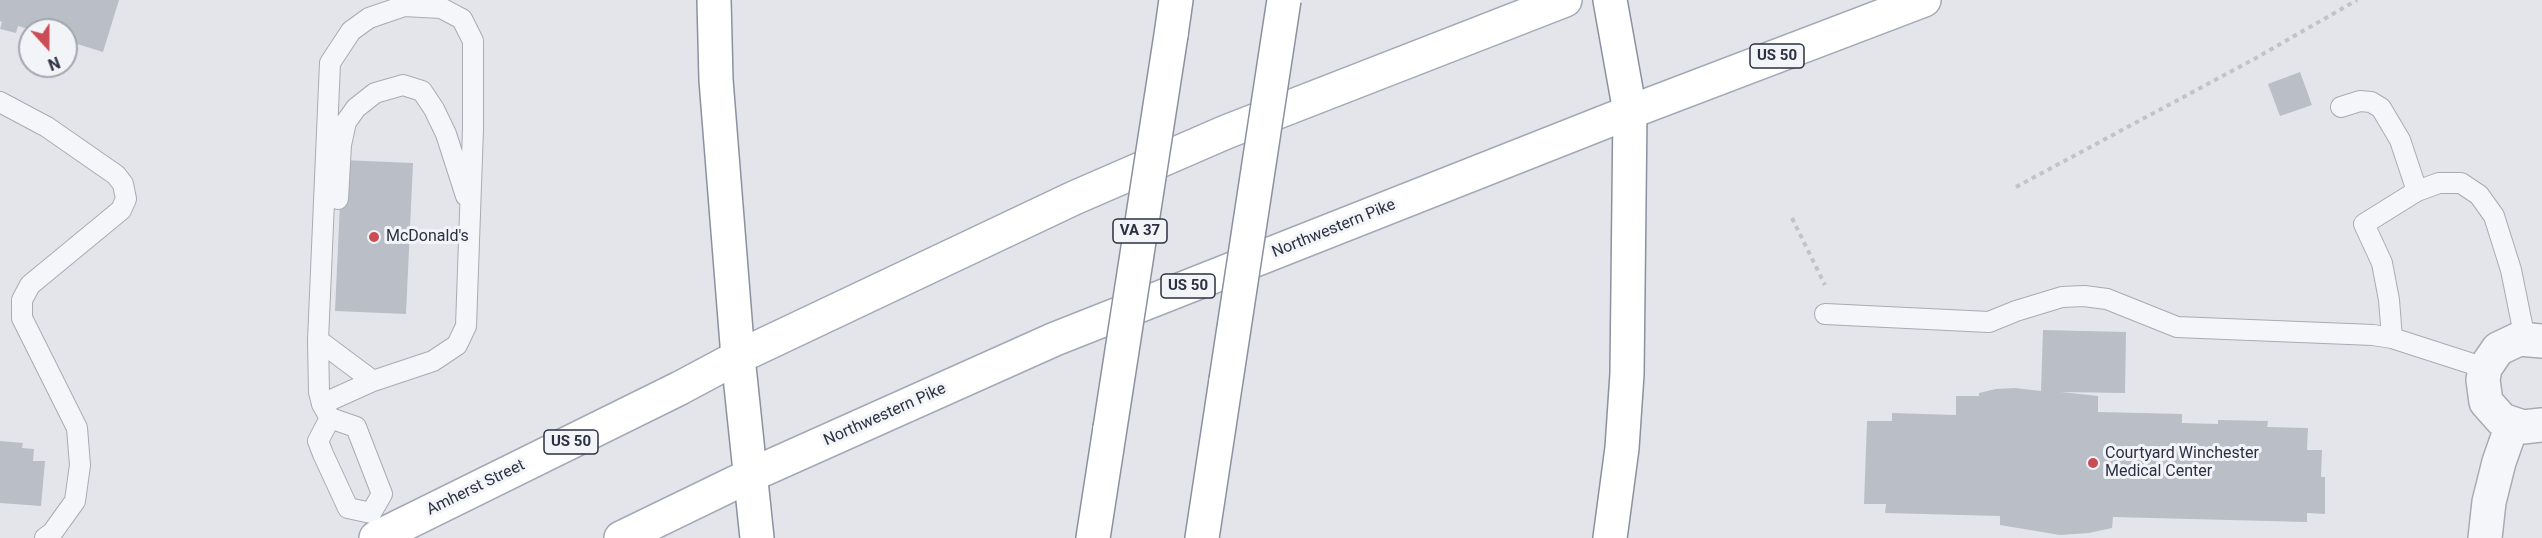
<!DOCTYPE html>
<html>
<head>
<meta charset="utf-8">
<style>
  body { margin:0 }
  #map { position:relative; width:2542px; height:538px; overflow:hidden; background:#e3e5ea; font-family:Roboto,sans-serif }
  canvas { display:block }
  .north { position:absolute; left:18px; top:18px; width:60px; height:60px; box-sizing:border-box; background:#f2f4f8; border:2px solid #a2a6af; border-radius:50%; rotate:159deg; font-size:16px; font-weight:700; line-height:24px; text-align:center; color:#2b3142 }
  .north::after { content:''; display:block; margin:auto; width:21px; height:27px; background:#ca4d55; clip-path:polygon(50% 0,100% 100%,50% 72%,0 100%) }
</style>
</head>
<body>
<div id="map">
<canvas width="2542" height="538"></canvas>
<div class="north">N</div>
</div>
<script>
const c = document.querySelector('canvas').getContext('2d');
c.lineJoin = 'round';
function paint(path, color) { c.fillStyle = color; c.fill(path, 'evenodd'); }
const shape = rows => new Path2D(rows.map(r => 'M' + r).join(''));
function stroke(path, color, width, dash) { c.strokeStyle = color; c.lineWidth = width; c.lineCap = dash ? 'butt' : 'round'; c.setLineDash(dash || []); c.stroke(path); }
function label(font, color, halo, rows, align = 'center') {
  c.font = font + ' Roboto,sans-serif'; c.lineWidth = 6; c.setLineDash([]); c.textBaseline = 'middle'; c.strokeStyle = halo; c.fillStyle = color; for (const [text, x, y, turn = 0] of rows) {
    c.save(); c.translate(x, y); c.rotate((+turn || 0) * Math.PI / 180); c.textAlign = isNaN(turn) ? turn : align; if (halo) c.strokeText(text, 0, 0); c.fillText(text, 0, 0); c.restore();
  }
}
const building = shape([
  [0,0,119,0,103,52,74,43,72,50,66,48,66,30,31,30,18,26,16,33,0,29,2,22,0,21],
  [2300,72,2312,105,2280,116,2268,84],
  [342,160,413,163,406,314,335,311],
  [2043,330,2126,332,2125,393,2061,392,2098,396,2098,412,2182,414,2182,423,2218,424,2218,420,2268,421,2267,427,2308,428,2307,450,2322,450,2321,477,2325,477,2325,514,2307,513,2307,522,2113,517,2112,528,2089,533,2060,535,2000,525,2000,516,1885,513,1886,504,1864,504,1867,421,1892,421,1892,413,1956,415,1956,396,1979,396,1979,393,1996,389,2015,388,2041,391],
  [0,441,23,443,22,448,34,449,33,461,45,461,41,506,0,503]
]);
const path = shape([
  [2016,187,2256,58,2357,0],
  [1792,218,1825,285]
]);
const service = shape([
  [0,102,47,127,116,175,123,184,126,199,121,210,30,285,22,300,22,318,77,428,80,465,75,501,52,533,45,538],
  [2341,107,2360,101,2371,102,2381,108,2400,140,2417,191],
  [338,199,341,145,346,122,356,108,375,93,403,85,422,91,434,109,446,134,466,196],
  [1825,314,1989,322,2016,311,2062,297,2084,296,2107,299,2177,327,2373,335,2392,338,2485,368],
  [2392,338,2389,300,2382,263,2364,224,2417,191,2439,183,2461,183,2479,195,2494,216,2511,270,2525,339],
  [318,340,319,392,322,404,330,418,356,427,382,494,371,513],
  [322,404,373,381,433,361,457,345,466,326,473,129,473,41,462,19,441,8,404,6,369,18,351,31,330,63,318,340,373,381],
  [330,418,318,441,323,454,348,508,371,513]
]);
const minor = shape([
  [2542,341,2519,339,2498,349,2485,368,2483,380,2486,402,2502,420,2523,427,2542,425],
  [2485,538,2489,502,2499,462,2512,425]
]);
const primary = shape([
  [376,538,680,388,738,357,1074,198,1226,132,1565,0],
  [621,538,751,475,1055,339,1630,112,1924,0]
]);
const motorway = shape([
  [714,0,716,80,738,357,757,538],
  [1171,35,1176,0],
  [1093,538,1110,428],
  [1202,538,1226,380],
  [1610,538,1622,448,1627,374,1630,112,1610,0]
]);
const motorwayBridge = shape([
  [1226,380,1284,0],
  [1110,428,1171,35]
]);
const markers = [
  [374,237,6,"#ca4d55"],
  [2093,463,6,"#ca4d55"]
];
const shields = [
  [1777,56,54],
  [1140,231,54],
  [1188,286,54],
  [571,442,54]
];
const shieldNames = [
  ["US 50",1777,56],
  ["VA 37",1140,231],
  ["US 50",1188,286],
  ["US 50",571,442]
];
const streetNames = [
  ["Northwestern Pike",1334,229,-22],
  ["Northwestern Pike",885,415,-24],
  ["Amherst Street",476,488,-26]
];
const poiNames = [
  ["McDonald's",386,237],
  ["Courtyard Winchester",2105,454],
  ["Medical Center",2105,472]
];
paint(building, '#babec7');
stroke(service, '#a8abb4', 22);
stroke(minor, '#a8abb4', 36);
stroke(primary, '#a2a8b6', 36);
stroke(motorway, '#8b91a1', 36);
stroke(path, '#c0c3c9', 4, [4.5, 4.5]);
stroke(service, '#f5f6f9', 20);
stroke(minor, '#f5f6f9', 33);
stroke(primary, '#fff', 33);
stroke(motorway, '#fff', 33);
stroke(motorwayBridge, '#8b91a1', 36, []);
stroke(motorwayBridge, '#fff', 33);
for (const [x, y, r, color] of markers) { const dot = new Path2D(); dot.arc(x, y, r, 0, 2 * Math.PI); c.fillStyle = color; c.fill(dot); stroke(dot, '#f2f4f8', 2); }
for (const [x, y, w] of shields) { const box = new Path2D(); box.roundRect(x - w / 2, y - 12, w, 24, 4.5); c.fillStyle = '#f2f4f8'; c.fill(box); stroke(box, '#2b3142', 1.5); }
label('bold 15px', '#2b3142', null, shieldNames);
label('16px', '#2b3142', '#f2f4f8', streetNames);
label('16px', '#2b3142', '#f2f4f8', poiNames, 'left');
</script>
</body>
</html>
